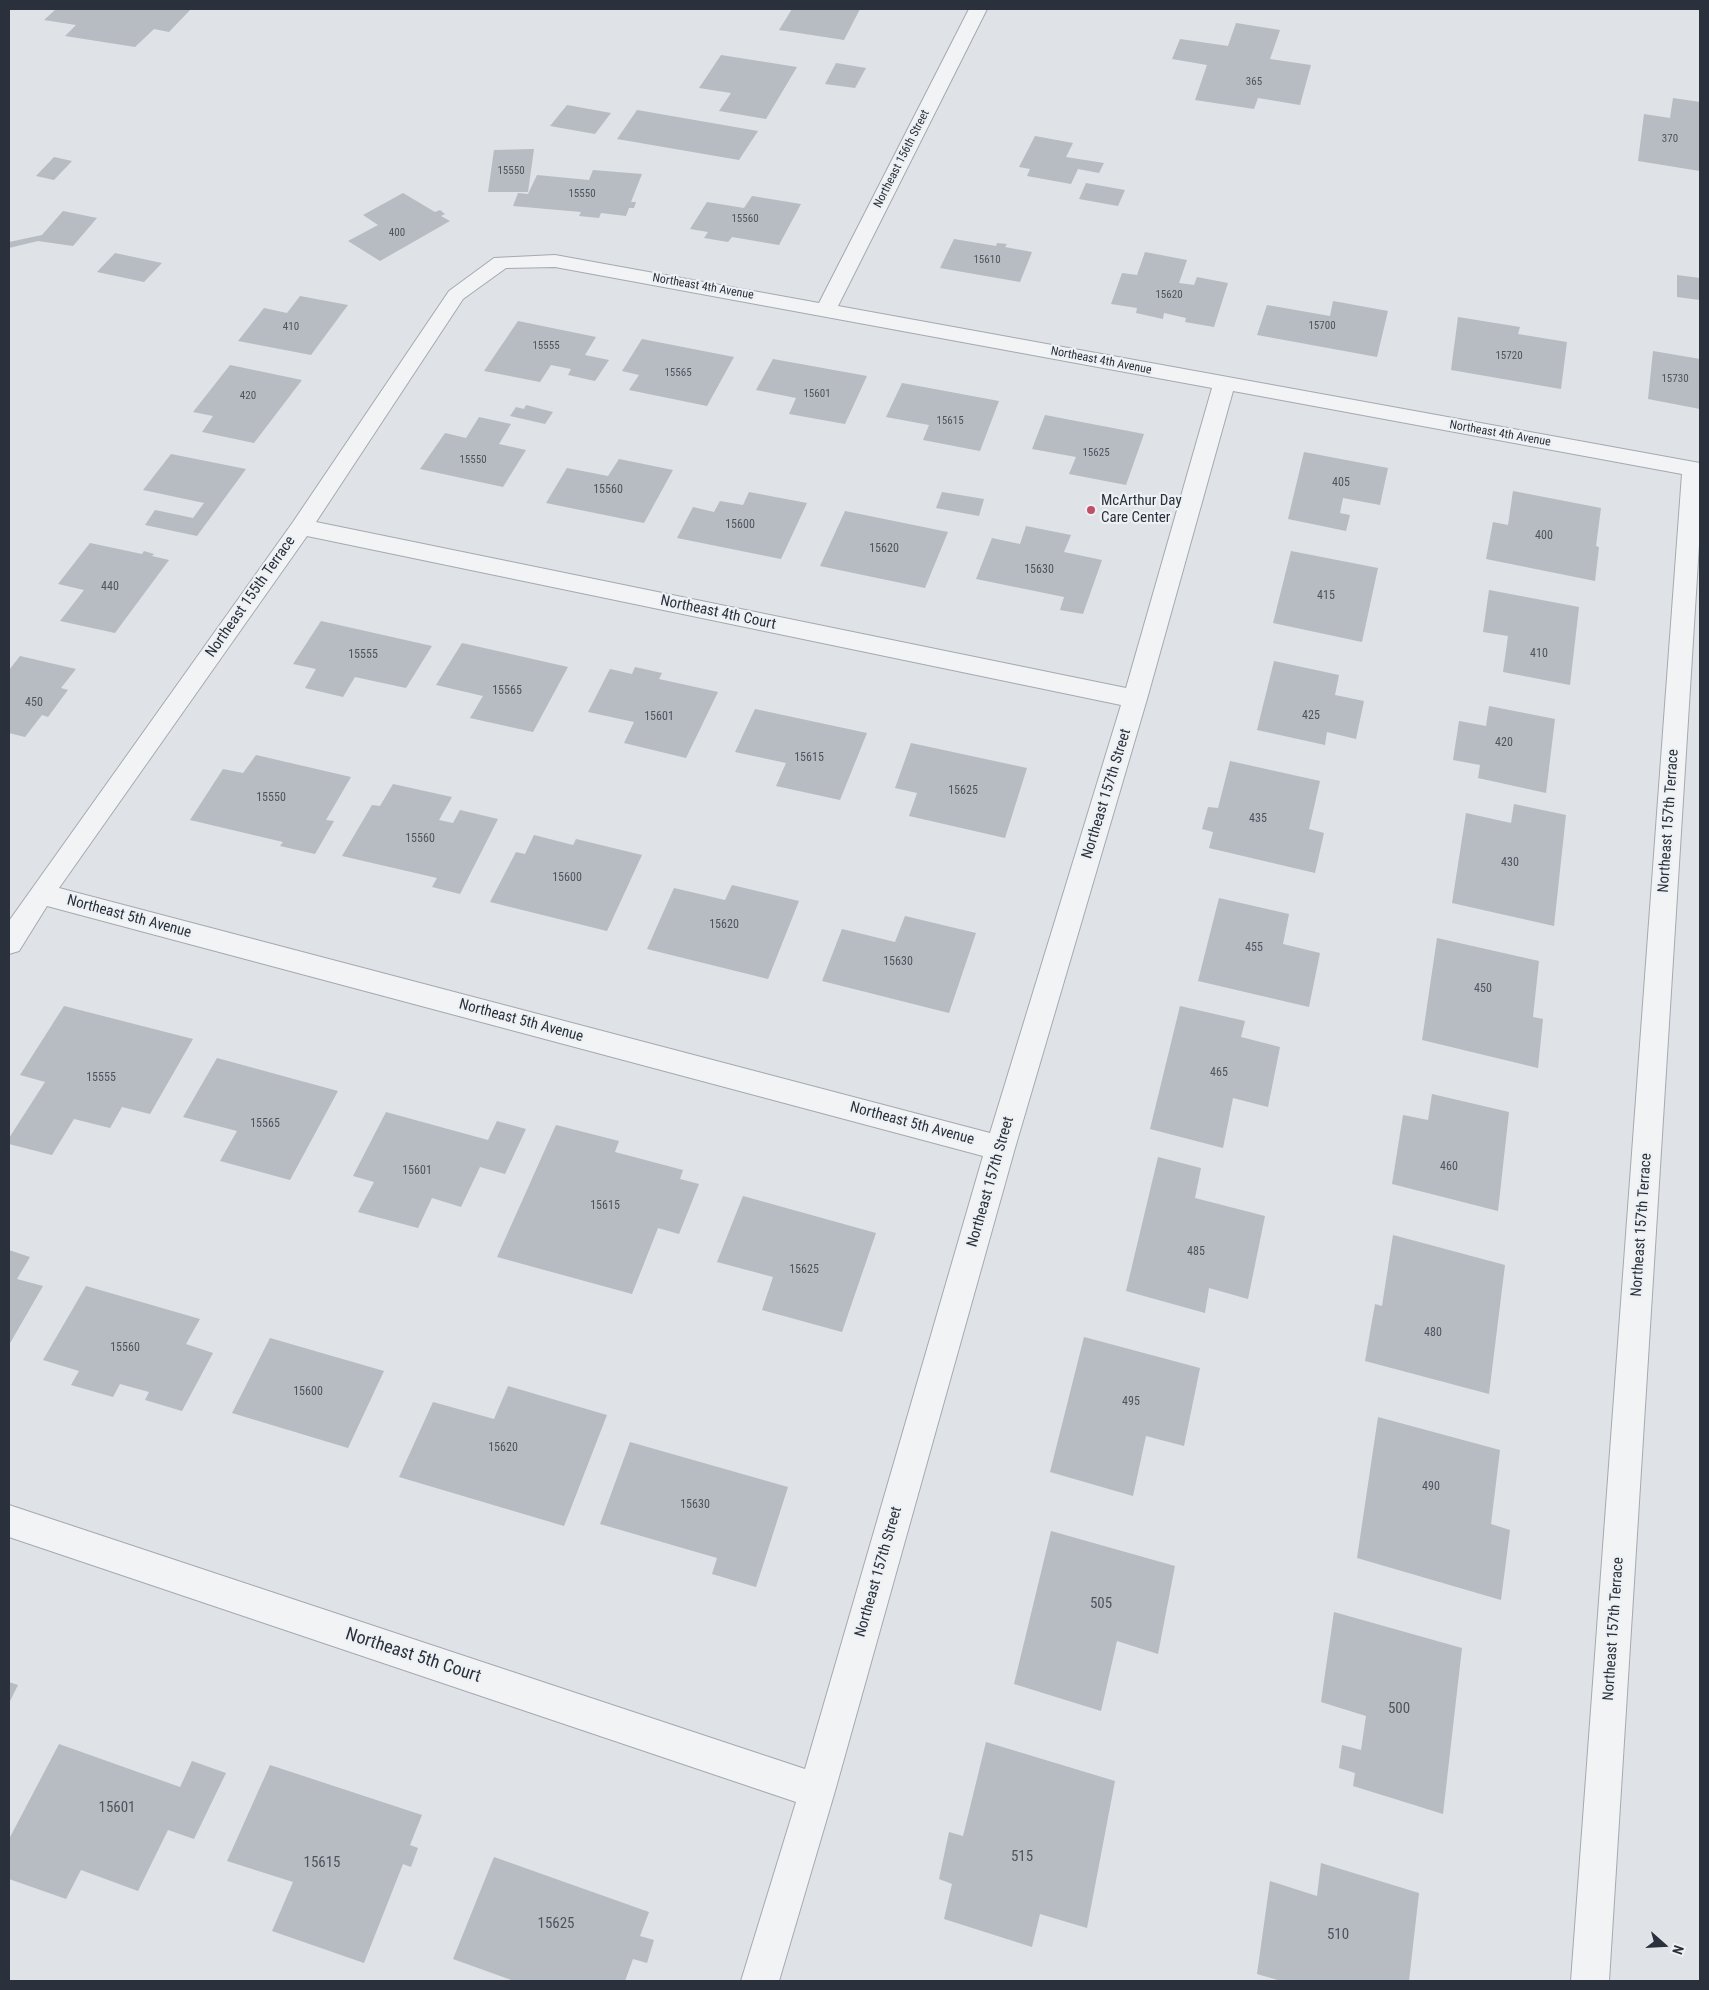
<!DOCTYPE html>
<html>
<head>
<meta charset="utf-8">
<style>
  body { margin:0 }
  #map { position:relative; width:1709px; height:1990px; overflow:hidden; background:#dfe2e6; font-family:"Roboto Condensed",sans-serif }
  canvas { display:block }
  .frame { position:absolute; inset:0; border:10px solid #2a313c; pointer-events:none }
  .north { position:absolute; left:1639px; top:1920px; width:50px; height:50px; -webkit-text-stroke:4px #eef1f4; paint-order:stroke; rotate:109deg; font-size:14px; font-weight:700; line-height:20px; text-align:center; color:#2a313c }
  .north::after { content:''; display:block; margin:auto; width:18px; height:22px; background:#2a313c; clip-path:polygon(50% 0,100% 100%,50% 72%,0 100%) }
</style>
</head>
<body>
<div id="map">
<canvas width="1709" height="1990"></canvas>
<div class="frame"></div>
<div class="north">N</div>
</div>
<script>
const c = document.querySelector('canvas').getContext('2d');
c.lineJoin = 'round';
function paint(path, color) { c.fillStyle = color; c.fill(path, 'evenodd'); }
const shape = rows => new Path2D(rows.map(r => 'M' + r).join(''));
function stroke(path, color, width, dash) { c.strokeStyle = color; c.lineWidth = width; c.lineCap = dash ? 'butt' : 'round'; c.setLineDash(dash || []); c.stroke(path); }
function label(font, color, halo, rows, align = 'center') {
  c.font = font + ' "Roboto Condensed",sans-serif'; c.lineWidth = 4.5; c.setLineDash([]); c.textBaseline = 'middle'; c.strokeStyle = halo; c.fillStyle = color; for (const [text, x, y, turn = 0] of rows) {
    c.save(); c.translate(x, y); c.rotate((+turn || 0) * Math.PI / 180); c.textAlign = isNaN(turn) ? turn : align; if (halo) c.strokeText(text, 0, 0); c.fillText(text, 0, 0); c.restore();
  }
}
const building = shape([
  [56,9,191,9,169,32,154,29,135,47,65,36,76,25,44,20],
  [792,9,860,9,844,40,779,30],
  [1236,23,1280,30,1270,59,1311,65,1300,105,1258,98,1254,109,1195,100,1207,65,1172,59,1180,39,1228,46],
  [721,55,797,67,766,119,719,111,731,93,699,88],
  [836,63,866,68,855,88,825,84],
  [1673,98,1700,102,1700,171,1638,161,1644,114,1670,118],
  [567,105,611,113,595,134,550,126],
  [637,110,758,131,739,160,617,139],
  [1035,136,1073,143,1066,157,1104,163,1099,173,1078,169,1071,184,1027,176,1030,169,1019,167],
  [534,149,528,192,488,192,494,150],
  [54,157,72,161,54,180,36,176],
  [593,170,642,174,631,202,636,202,634,208,629,208,626,216,601,213,599,218,579,216,581,212,513,206,518,193,528,194,537,175,589,180],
  [1086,183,1125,190,1118,206,1079,199],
  [403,193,435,212,440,210,445,214,441,216,450,221,380,261,348,241,378,225,363,215],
  [752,196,801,204,779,245,732,237,728,242,704,238,708,232,690,229,707,202,744,208],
  [63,211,97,218,73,246,38,241,9,248,9,242,42,235],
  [954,239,996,246,997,243,1007,244,1005,247,1032,252,1020,282,940,268],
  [1145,252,1187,260,1179,283,1194,285,1197,277,1228,283,1214,327,1185,322,1186,318,1164,313,1163,319,1136,313,1137,308,1111,304,1122,273,1137,275],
  [115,253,162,263,144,282,97,272],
  [1677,275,1700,278,1700,300,1677,297],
  [300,296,348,305,311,355,238,341,264,308,287,313],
  [1333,301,1388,311,1377,357,1257,335,1267,305,1330,316],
  [1458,317,1520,327,1518,334,1567,342,1561,389,1451,370],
  [518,321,596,337,585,355,609,360,595,381,568,375,571,369,551,365,540,382,484,371],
  [642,339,734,357,707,406,629,390,639,375,622,371],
  [1653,351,1700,359,1700,409,1648,399],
  [773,359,867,376,845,424,789,414,796,398,756,390],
  [230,365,302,380,254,443,202,432,213,416,193,412],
  [902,383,999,401,980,451,923,440,929,425,886,417],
  [526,405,553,412,545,424,510,416,516,407,524,409],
  [1045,415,1144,434,1126,485,1069,474,1076,457,1032,449],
  [479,417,511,424,499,444,526,450,503,487,420,469,445,433,466,438],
  [1304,452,1388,468,1380,505,1343,498,1340,513,1350,515,1346,531,1288,519],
  [171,454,246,469,197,536,145,525,155,510,193,518,204,503,143,490],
  [619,459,673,470,644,523,546,503,567,468,608,476],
  [1513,491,1601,508,1596,546,1599,547,1595,581,1486,559,1493,522,1508,525],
  [749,492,807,503,781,559,677,538,693,507,714,512,720,501,743,505],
  [942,492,984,499,979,516,936,508],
  [845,511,948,532,925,588,820,566],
  [1026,526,1071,535,1064,552,1102,560,1083,614,1060,610,1064,597,976,579,992,538,1020,544],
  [90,543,142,554,144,551,154,554,152,556,169,560,115,633,60,621,84,590,58,584],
  [1291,551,1378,568,1362,642,1273,623],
  [1489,590,1579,607,1570,685,1503,672,1508,636,1483,632],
  [321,621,432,646,406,688,355,677,343,697,305,688,316,669,293,664],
  [462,643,568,667,533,732,470,718,483,696,436,685],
  [20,656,76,669,61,688,68,690,48,717,42,715,25,737,9,733,9,670],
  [1274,661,1339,675,1335,695,1364,701,1356,739,1327,732,1325,745,1257,730],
  [635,667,662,673,659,679,718,692,686,758,624,743,634,722,588,712,610,669,632,674],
  [1489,706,1555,719,1546,793,1478,778,1480,765,1453,760,1459,721,1486,726],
  [755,709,867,733,840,800,776,786,786,763,735,752],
  [911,743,1027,768,1005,838,909,816,917,793,895,788],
  [256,755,351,777,326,820,334,821,315,854,280,846,283,842,190,820,223,769,243,773],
  [1230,761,1320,781,1309,829,1324,833,1315,873,1209,848,1213,832,1202,829,1208,807,1218,808],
  [393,784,452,797,439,820,453,823,460,810,498,819,460,894,432,887,437,878,342,856,372,805,380,806],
  [1514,804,1566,815,1554,926,1452,903,1466,813,1511,823],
  [534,835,573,845,576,839,642,855,607,931,490,902,516,852,525,854],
  [732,885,799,901,768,979,647,949,674,888,725,900],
  [1219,898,1289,914,1283,944,1320,953,1309,1007,1198,981],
  [905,916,976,933,949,1013,822,981,842,929,895,942],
  [1437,938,1539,961,1533,1017,1543,1019,1538,1068,1422,1040],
  [64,1006,193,1039,150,1114,122,1107,110,1128,74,1119,52,1155,9,1144,9,1138,45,1082,20,1075],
  [1180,1006,1245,1021,1241,1037,1280,1047,1268,1107,1233,1098,1223,1148,1150,1129],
  [217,1058,338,1091,290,1180,220,1161,237,1131,183,1117],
  [1432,1094,1509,1112,1498,1211,1392,1184,1403,1115,1428,1120],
  [386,1112,488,1140,497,1121,526,1129,505,1174,480,1167,461,1207,432,1198,418,1228,358,1212,374,1182,353,1176],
  [556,1125,619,1141,615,1152,683,1170,680,1179,699,1184,679,1234,658,1228,632,1294,497,1257],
  [1158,1157,1201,1168,1195,1198,1265,1216,1248,1299,1209,1288,1205,1313,1126,1291],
  [743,1196,876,1233,842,1332,762,1310,773,1277,717,1262],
  [1393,1235,1505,1265,1489,1394,1365,1361,1375,1304,1382,1306],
  [9,1250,30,1257,17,1279,43,1286,9,1345],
  [86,1286,200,1319,186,1344,213,1353,182,1411,145,1400,149,1392,120,1384,113,1397,71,1385,79,1371,43,1360],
  [1084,1337,1200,1368,1184,1446,1146,1436,1133,1496,1050,1472],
  [270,1338,384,1371,348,1448,232,1413],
  [508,1386,607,1415,564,1526,399,1477,433,1402,494,1419],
  [1378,1417,1500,1450,1491,1524,1510,1530,1501,1600,1357,1558],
  [630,1442,788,1487,756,1587,712,1574,717,1558,600,1524],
  [1051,1531,1175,1566,1158,1654,1117,1641,1101,1711,1014,1684],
  [1334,1612,1462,1648,1443,1814,1353,1786,1355,1773,1339,1768,1342,1745,1361,1750,1366,1716,1321,1702],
  [9,1682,18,1685,9,1703],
  [986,1742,1115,1781,1087,1928,1040,1914,1032,1947,944,1919,952,1884,939,1879,949,1832,963,1836],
  [59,1744,180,1787,192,1761,226,1773,194,1839,168,1830,138,1891,81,1870,66,1899,9,1879,9,1839],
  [270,1765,422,1815,410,1845,418,1848,411,1867,403,1864,364,1963,272,1931,293,1882,227,1861],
  [494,1857,649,1912,640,1936,654,1940,647,1963,633,1959,625,1981,514,1981,453,1959],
  [1321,1863,1419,1893,1409,1981,1281,1981,1257,1974,1270,1881,1317,1896]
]);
const minor = shape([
  [969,9,987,9,838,306,1700,463,1700,529,1609,1981,1571,1981,1682,474,1233,391,1147,699,1015,1148,835,1791,779,1981,741,1981,796,1802,9,1537,9,1505,805,1769,983,1156,47,906,19,951,9,954,9,921,293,522,449,291,494,258,555,255,819,303,969,9],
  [555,267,1212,388,1126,688,316,522,463,299,506,268,555,267],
  [307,536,1121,705,990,1133,59,888,307,536]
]);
const markers = [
  [1091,510,5,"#be5167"]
];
const farNumbernames = [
  ["365",1254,82],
  ["370",1670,139],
  ["15550",511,171],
  ["15550",582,194],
  ["15560",745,219],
  ["400",397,233],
  ["15610",987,260],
  ["15620",1169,295],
  ["15700",1322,326],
  ["410",291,327],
  ["15555",546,346],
  ["15720",1509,356],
  ["15565",678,373],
  ["15730",1675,379],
  ["15601",817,394],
  ["420",248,396],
  ["15615",950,421],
  ["15625",1096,453],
  ["15550",473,460]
];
const farStreetnames = [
  ["Northeast 156th Street",902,159,-63],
  ["Northeast 4th Avenue",703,287,10],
  ["Northeast 4th Avenue",1101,361,11],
  ["Northeast 4th Avenue",1500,434,10]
];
const numberNames = [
  ["405",1341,483],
  ["15560",608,490],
  ["15600",740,525],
  ["400",1544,536],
  ["15620",884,549],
  ["15630",1039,570],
  ["440",110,587],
  ["415",1326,596],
  ["410",1539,654],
  ["15555",363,655],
  ["15565",507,691],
  ["450",34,703],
  ["425",1311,716],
  ["15601",659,717],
  ["420",1504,743],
  ["15615",809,758],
  ["15625",963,791],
  ["15550",271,798],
  ["435",1258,819],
  ["15560",420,839],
  ["430",1510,863],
  ["15600",567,878],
  ["15620",724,925],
  ["455",1254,948],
  ["15630",898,962],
  ["450",1483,989],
  ["465",1219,1073],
  ["15555",101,1078],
  ["15565",265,1124],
  ["460",1449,1167],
  ["15601",417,1171],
  ["15615",605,1206],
  ["485",1196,1252],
  ["15625",804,1270],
  ["480",1433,1333],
  ["15560",125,1348],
  ["15600",308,1392],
  ["495",1131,1402],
  ["15620",503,1448],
  ["490",1431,1487],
  ["15630",695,1505]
];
const poiNames = [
  ["McArthur Day",1101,501],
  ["Care Center",1101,518]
];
const streetNames = [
  ["Northeast 155th Terrace",251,597,-55],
  ["Northeast 4th Court",718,613,12],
  ["Northeast 157th Street",1107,794,-73],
  ["Northeast 157th Terrace",1669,821,-86],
  ["Northeast 5th Avenue",129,917,15],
  ["Northeast 5th Avenue",521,1021,15],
  ["Northeast 5th Avenue",912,1124,15],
  ["Northeast 157th Street",991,1182,-74],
  ["Northeast 157th Terrace",1642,1225,-86],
  ["Northeast 157th Street",879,1572,-74],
  ["Northeast 157th Terrace",1614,1629,-86]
];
const nearNumbernames = [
  ["505",1101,1604],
  ["500",1399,1709],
  ["15601",117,1808],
  ["515",1022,1857],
  ["15615",322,1863],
  ["15625",556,1924],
  ["510",1338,1935]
];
const nearStreetnames = [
  ["Northeast 5th Court",413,1656,18]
];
paint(building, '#b7bcc2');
stroke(minor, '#a5a9b0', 2);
paint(minor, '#f1f3f5');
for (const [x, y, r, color] of markers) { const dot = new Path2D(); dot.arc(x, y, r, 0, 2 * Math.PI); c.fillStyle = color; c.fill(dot); stroke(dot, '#eef1f4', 2); }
label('11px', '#4d545e', null, farNumbernames);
label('12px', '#2a313c', '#eef1f4', farStreetnames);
label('12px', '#4d545e', null, numberNames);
label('15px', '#2a313c', '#eef1f4', poiNames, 'left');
label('15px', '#2a313c', '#eef1f4', streetNames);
label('15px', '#4d545e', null, nearNumbernames);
label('18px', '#2a313c', '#eef1f4', nearStreetnames);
</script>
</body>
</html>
